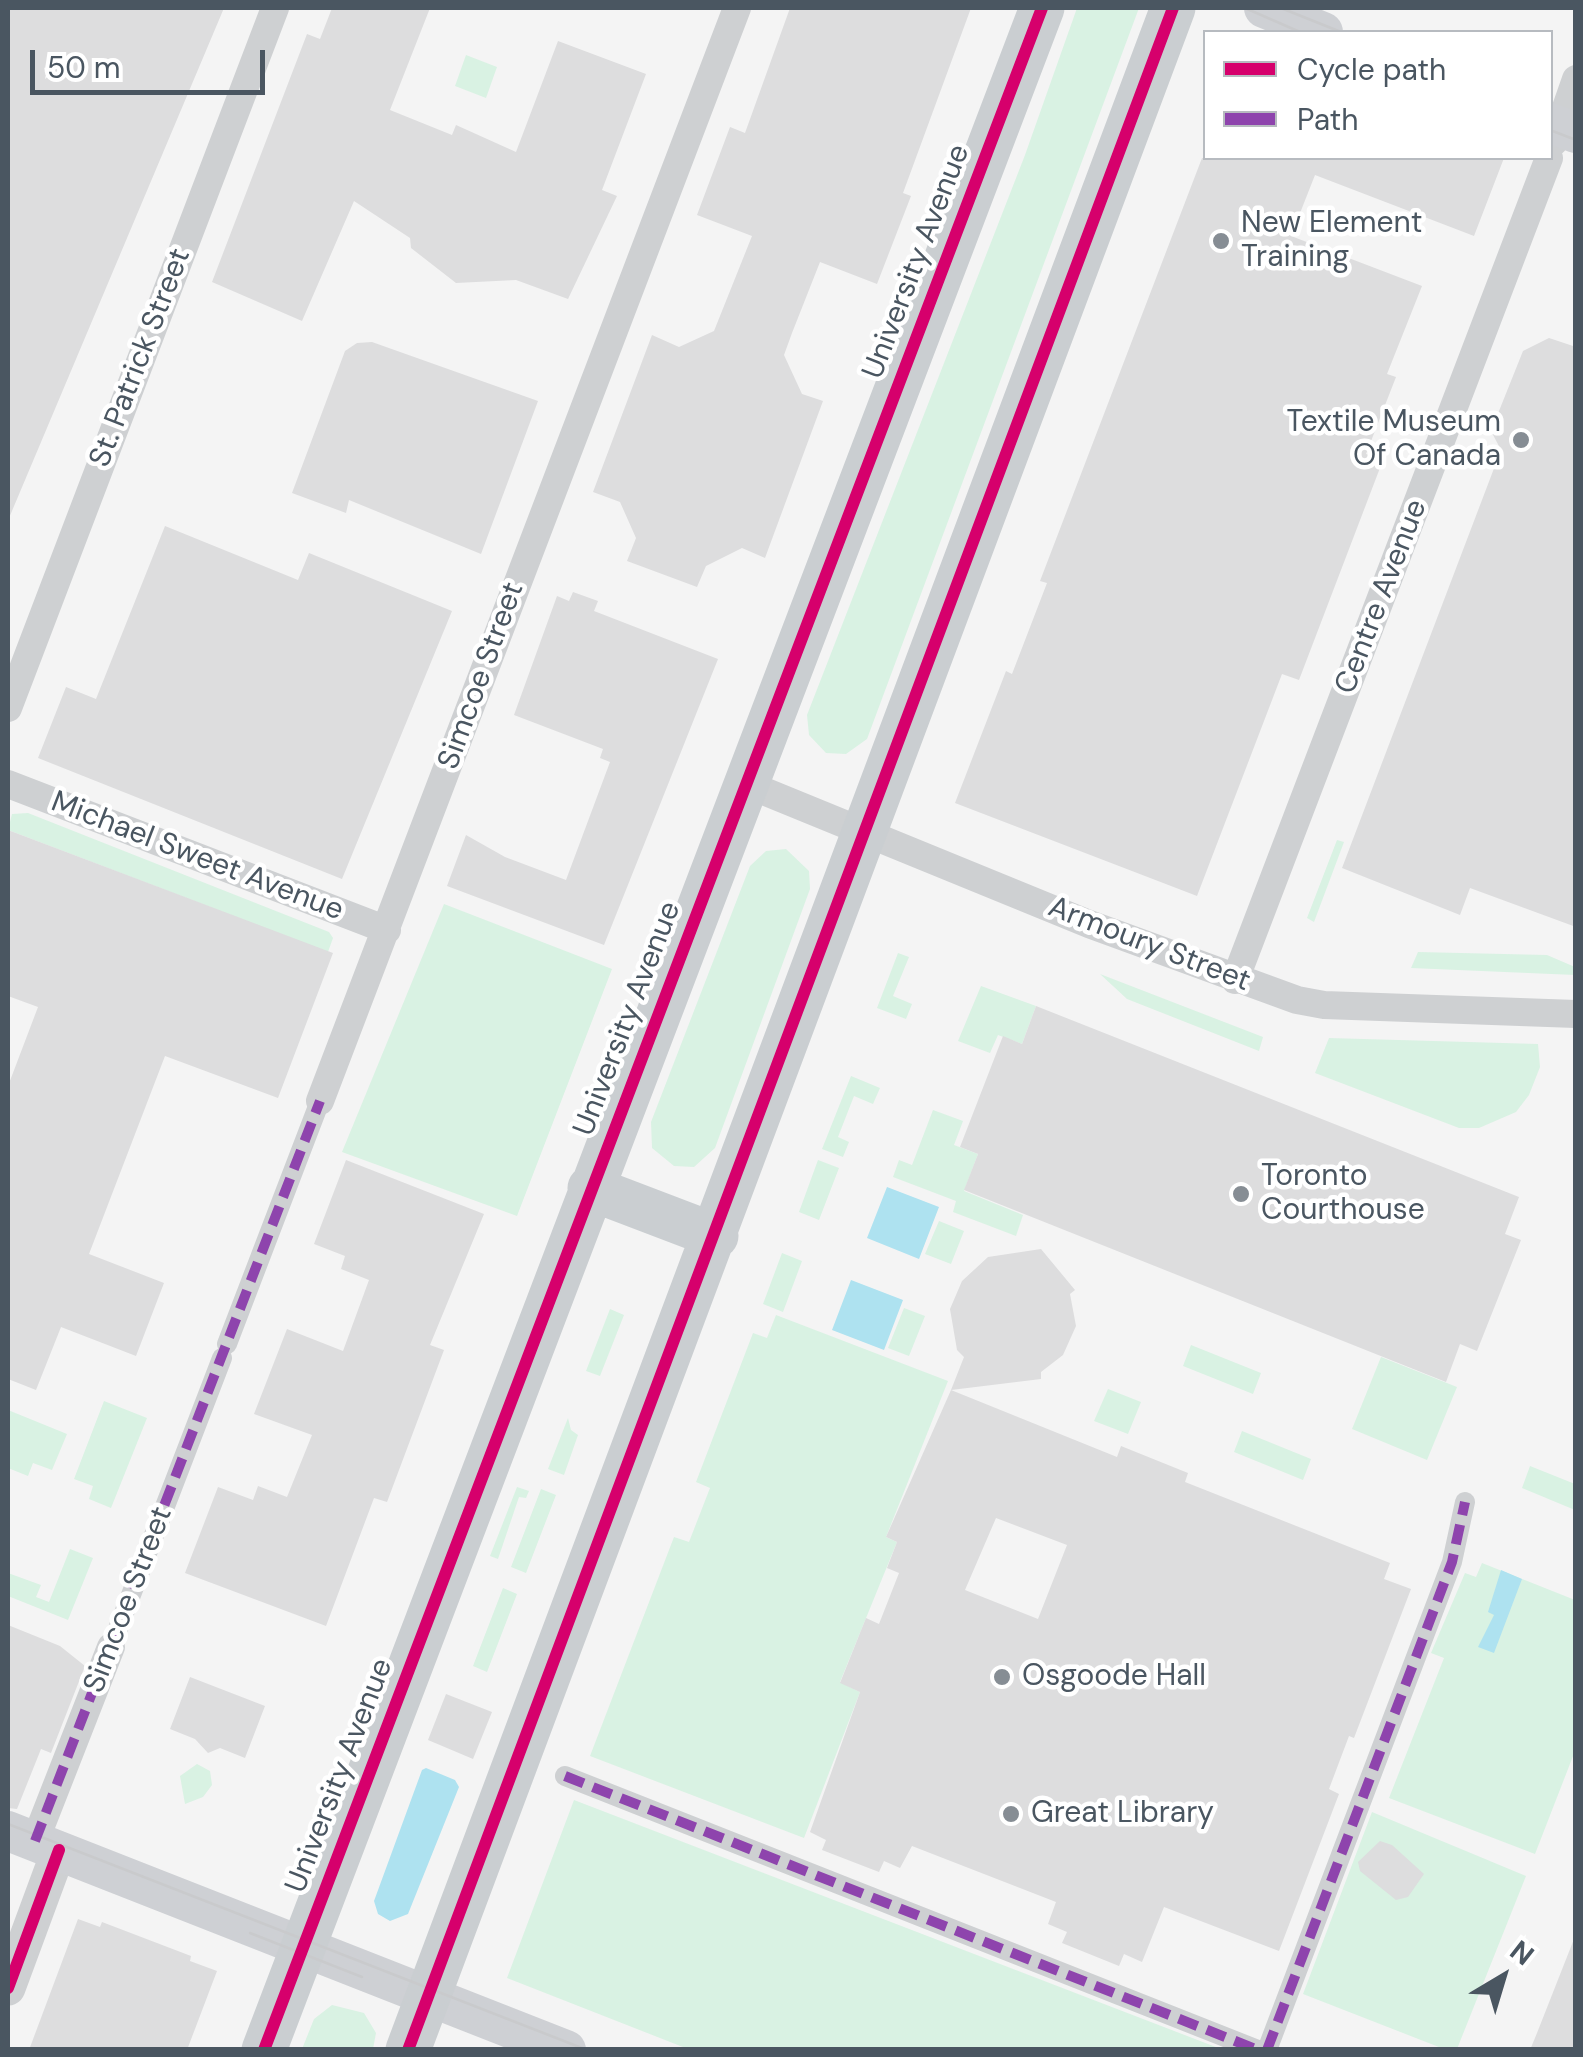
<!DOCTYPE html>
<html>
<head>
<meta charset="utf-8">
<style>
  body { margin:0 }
  #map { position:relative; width:1583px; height:2057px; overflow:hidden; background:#f4f4f4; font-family:"DM Sans",sans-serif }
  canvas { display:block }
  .frame { position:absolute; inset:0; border:10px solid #4a5661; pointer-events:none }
  .legend { position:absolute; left:1203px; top:30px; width:350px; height:130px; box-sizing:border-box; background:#fff; border:2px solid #b7bbc0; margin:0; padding:12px 18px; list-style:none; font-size:30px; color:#4a5661 }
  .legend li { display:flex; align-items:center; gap:20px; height:50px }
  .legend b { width:50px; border:2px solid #b7bbc0 }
  .north { position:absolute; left:1453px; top:1927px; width:100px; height:100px; -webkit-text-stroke:8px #fff; paint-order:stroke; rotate:38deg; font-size:28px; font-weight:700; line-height:40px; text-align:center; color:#4a5661 }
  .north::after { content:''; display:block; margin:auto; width:35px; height:45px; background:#4a5661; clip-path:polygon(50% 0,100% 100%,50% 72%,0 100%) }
  .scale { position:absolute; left:30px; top:50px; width:235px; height:45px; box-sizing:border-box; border:5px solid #4a5661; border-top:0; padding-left:12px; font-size:30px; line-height:35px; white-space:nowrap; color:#4a5661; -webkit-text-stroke:8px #fff; paint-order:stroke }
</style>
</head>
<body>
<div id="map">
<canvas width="1583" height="2057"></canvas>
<div class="frame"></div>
<ul class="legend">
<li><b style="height:12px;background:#d6006c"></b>Cycle path</li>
<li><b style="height:12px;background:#8e44ad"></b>Path</li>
</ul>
<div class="north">N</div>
<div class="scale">50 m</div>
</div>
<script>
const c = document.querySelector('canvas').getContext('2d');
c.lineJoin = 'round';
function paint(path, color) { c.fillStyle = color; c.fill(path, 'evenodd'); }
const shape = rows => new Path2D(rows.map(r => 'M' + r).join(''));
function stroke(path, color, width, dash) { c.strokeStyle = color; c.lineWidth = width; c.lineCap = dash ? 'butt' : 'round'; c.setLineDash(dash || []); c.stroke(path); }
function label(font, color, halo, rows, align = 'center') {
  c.font = font + ' "DM Sans",sans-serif'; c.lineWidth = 9; c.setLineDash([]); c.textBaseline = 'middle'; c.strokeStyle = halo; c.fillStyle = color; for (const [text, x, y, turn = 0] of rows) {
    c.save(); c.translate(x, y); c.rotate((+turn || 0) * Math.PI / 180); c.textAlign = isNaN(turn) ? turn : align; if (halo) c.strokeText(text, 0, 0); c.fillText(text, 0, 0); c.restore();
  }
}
const green = shape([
  [1077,8,1139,8,867,739,846,754,826,753,809,735,807,715,1025,155],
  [466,55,497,67,486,98,455,86],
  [28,813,329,932,333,938,328,952,8,830,12,814],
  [1337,840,1344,842,1314,922,1307,918],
  [786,849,809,871,810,889,715,1148,694,1167,674,1166,652,1148,651,1122,750,866,766,851],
  [444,904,612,969,517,1216,342,1152],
  [1418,952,1547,955,1575,967,1575,975,1411,968],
  [898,953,909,957,893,996,912,1004,906,1019,877,1008],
  [1100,974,1263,1037,1259,1051,1127,999],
  [981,986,1036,1006,1022,1044,998,1035,990,1053,958,1041],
  [1329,1038,1538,1044,1540,1067,1529,1095,1516,1112,1479,1128,1459,1128,1315,1073],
  [851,1076,880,1088,873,1104,854,1096,838,1137,849,1142,843,1157,822,1149],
  [933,1110,963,1121,954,1145,978,1154,964,1191,1023,1215,1016,1236,953,1212,956,1201,893,1177,899,1160,912,1165],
  [818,1160,839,1168,819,1220,799,1212],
  [939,1221,964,1231,951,1264,925,1254],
  [782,1253,802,1261,783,1312,763,1304],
  [904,1308,925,1316,909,1356,888,1348],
  [610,1309,624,1315,600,1376,586,1371],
  [776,1315,948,1381,886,1537,897,1542,840,1682,860,1692,804,1838,590,1756,674,1537,689,1542,710,1488,696,1482,753,1333,767,1338],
  [1191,1345,1261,1373,1253,1394,1183,1366],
  [1381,1357,1457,1387,1427,1460,1352,1429],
  [1108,1389,1141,1402,1128,1434,1094,1421],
  [104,1401,147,1418,111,1508,89,1499,93,1486,74,1479],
  [8,1410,67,1434,52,1470,33,1463,28,1476,8,1468],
  [568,1418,571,1430,578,1435,564,1475,548,1469],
  [1242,1431,1311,1459,1303,1480,1234,1452],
  [1530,1466,1575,1484,1575,1510,1522,1488],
  [517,1487,529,1491,526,1498,519,1497,498,1559,490,1556],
  [541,1489,556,1495,526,1573,511,1567],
  [70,1549,93,1558,68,1620,8,1596,8,1573,41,1585,36,1597,49,1602],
  [1482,1563,1575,1600,1575,1751,1535,1854,1389,1798,1444,1658,1431,1653,1465,1573,1476,1577],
  [503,1588,517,1594,487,1672,473,1666],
  [197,1764,210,1771,212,1785,203,1797,185,1804,180,1776],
  [574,1800,1221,2049,688,2049,507,1978],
  [1372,1812,1526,1876,1457,2049,1444,2049,1303,1994],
  [332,2005,364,2013,376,2033,373,2049,302,2049,314,2019]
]);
const water = shape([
  [887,1187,939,1207,919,1259,867,1238],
  [851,1280,903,1300,884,1350,832,1330],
  [1501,1570,1522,1579,1494,1653,1478,1647,1494,1615,1488,1612],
  [426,1768,455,1780,459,1787,408,1914,390,1921,378,1914,374,1901,422,1770]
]);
const building = shape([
  [8,8,224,8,9,518,8,518],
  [332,8,430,8,390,110,452,135,456,125,516,152,558,41,646,74,602,190,617,196,568,299,516,280,456,283,411,248,410,238,354,201,302,321,212,282,307,34,320,39],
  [790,8,971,8,903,193,911,196,877,284,820,262,792,333,784,355,802,394,823,401,765,558,742,548,706,566,697,587,627,561,636,538,620,502,593,492,652,335,679,347,714,331,752,236,697,215,730,127,745,133],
  [1202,158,1504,158,1474,236,1315,175,1291,236,1422,286,1387,374,1396,377,1366,454,1383,460,1299,680,1282,674,1197,896,955,803,1006,671,1012,674,1047,583,1040,581],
  [1549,338,1576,347,1576,927,1470,888,1460,915,1342,868,1501,450,1491,431,1523,351],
  [372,342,538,401,481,554,349,500,346,513,292,493,345,351,357,343],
  [165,526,298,580,309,553,452,611,342,879,38,758,66,687,96,699],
  [573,592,598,601,594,611,718,659,604,945,447,886,466,835,505,857,566,880,610,762,600,758,603,749,514,715,557,596,569,601],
  [8,830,333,953,278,1098,165,1056,89,1254,164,1283,136,1356,61,1327,36,1390,8,1379,8,1086,38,1007,8,996],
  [1036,1006,1519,1197,1505,1234,1521,1240,1477,1351,1460,1344,1446,1382,964,1190,978,1154,960,1147,1003,1036,1022,1044],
  [346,1160,484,1214,430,1345,444,1350,387,1502,374,1498,326,1626,185,1573,218,1487,253,1500,258,1486,287,1497,312,1435,254,1414,287,1329,343,1351,369,1280,341,1269,345,1256,314,1244],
  [1041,1249,1075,1290,1070,1294,1076,1326,1063,1355,1041,1372,1041,1379,951,1390,964,1357,957,1350,950,1309,962,1281,988,1257],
  [951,1390,1117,1457,1121,1446,1188,1473,1185,1482,1390,1563,1384,1579,1411,1589,1354,1738,1349,1736,1329,1789,1339,1794,1279,1951,1164,1907,1142,1962,1124,1954,1119,1966,1062,1943,1067,1932,1048,1924,1056,1902,912,1846,900,1868,884,1861,879,1872,822,1850,826,1840,810,1832,860,1692,840,1683,866,1618,879,1624,899,1573,887,1568,897,1542,886,1537],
  [996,1518,1067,1545,1038,1619,965,1590],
  [8,1625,60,1646,85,1666,51,1753,41,1749,17,1809,8,1808],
  [190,1677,265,1706,245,1758,220,1748,208,1753,195,1739,170,1729],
  [446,1694,492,1712,473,1759,428,1740],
  [1380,1841,1392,1845,1424,1874,1408,1897,1396,1900,1360,1871,1358,1862],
  [78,1919,100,1927,102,1922,191,1956,190,1961,217,1971,187,2050,29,2050],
  [1574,1939,1576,2050,1530,2050,1537,2033]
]);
const pedestrian = shape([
  [227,1344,320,1101],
  [111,1647,222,1358],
  [565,1776,1258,2050],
  [1267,2050,1452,1562,1465,1502]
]);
const minor = shape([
  [1554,142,1576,79],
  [8,708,275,8],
  [744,783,1089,924,1297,1000,1324,1005,1576,1014],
  [8,784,387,930],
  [1235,980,1549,158],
  [320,1101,737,8],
  [35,1841,111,1647]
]);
const tertiary = shape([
  [8,1988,59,1850]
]);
const secondary = shape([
  [1264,8,1323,32],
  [1550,123,1576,133],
  [8,1831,566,2050]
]);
const primary = shape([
  [590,1188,716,1236],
  [264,2050,1042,8],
  [408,2050,1173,8]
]);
const tram = shape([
  [1245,8,1300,32],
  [1281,8,1341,32],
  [1550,130,1576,140],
  [8,1824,587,2050],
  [250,1933,362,1977]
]);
const quiet = shape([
  [565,1776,1258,2050],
  [35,1841,320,1101],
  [1267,2050,1452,1562,1465,1502]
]);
const cycleway = shape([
  [8,1988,59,1850],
  [264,2050,1042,8],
  [408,2050,1173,8]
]);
const markers = [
  [1221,241,10,"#868d94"],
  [1521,440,10,"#868d94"],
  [1241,1194,10,"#868d94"],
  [1002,1677,10,"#868d94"],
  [1011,1814,10,"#868d94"]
];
const poiNames = [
  ["New Element",1241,224],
  ["Training",1241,258],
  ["Textile Museum",1501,423,"right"],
  ["Of Canada",1501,457,"right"],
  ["Toronto",1261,1177],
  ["Courthouse",1261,1211],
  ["Osgoode Hall",1022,1677],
  ["Great Library",1031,1814]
];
const streetNames = [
  ["University Avenue",917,262,-69],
  ["St. Patrick Street",141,358,-69],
  ["Centre Avenue",1382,597,-69],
  ["Simcoe Street",482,676,-70],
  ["Michael Sweet Avenue",197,857,21],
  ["Armoury Street",1149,945,21],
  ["University Avenue",628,1019,-69],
  ["Simcoe Street",129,1600,-69],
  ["University Avenue",340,1776,-69]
];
paint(green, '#d9f2e3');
paint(water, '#aee2f0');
paint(building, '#ddddde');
stroke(pedestrian, '#ced0d2', 20);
stroke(minor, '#ced0d2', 28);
stroke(tertiary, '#ced0d2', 35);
stroke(secondary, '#ced0d4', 40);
stroke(primary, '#caced1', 45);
stroke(tram, '#c9cacc', 2.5);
stroke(quiet, '#8e44ad', 10, [20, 10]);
stroke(cycleway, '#d6006c', 12);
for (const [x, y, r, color] of markers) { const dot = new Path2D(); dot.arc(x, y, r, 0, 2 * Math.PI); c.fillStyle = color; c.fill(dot); stroke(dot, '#fff', 4); }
label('30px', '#4a5661', '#fff', poiNames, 'left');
label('30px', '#4a5661', '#fff', streetNames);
</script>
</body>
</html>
